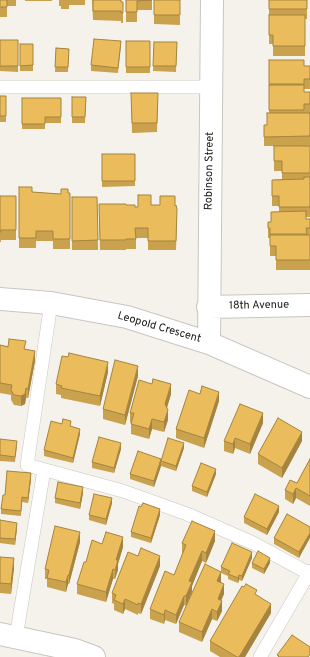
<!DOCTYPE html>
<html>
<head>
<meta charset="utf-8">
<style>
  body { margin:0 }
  canvas { display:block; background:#f5f2ec }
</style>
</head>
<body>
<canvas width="310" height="657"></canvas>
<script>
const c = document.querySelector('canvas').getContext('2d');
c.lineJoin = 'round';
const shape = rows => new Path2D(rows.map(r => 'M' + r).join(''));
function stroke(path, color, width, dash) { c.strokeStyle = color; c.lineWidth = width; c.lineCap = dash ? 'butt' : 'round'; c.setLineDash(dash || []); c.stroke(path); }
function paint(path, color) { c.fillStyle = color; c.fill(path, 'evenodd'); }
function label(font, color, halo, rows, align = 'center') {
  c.font = font + ' Overpass,sans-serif'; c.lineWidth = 3; c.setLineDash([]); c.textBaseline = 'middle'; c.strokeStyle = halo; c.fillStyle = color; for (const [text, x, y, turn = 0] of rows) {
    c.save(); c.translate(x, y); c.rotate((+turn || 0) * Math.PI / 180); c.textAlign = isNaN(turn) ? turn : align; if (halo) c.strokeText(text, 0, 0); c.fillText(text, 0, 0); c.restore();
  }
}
const service = shape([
  [0,87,212,87],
  [51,303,27,465,123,491,187,514,253,543,310,574],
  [16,637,44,470],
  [260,657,310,571]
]);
const minor = shape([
  [0,299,51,303,127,317,209,343,310,387],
  [208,307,310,305],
  [209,343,212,0],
  [0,634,75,650,94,657]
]);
const wall = shape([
  [0,0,16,0,16,6,7,6,7,17,0,17],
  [25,0,52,0,52,1,25,1],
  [59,0,85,0,85,5,69,5,69,9,61,9,61,6,59,6],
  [92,0,121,0,121,2,123,2,123,23,121,23,121,21,93,20],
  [126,0,152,0,152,10,137,10,137,22,126,22],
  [154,0,180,0,180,25,154,24],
  [269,0,307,0,307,19,305,19,305,56,273,56,273,44,269,44],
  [0,40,18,40,18,72,0,71],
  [126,41,150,41,150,73,126,73],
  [154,42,177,42,176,72,153,71],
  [20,44,33,44,33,71,20,71],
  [121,46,118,73,91,71,91,65],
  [56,48,69,49,68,72,55,72],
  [269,60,304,66,310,66,310,89,304,89,304,92,310,92,310,146,264,146,264,125,267,125,269,113],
  [131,93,158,103,157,132,132,133],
  [0,96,6,96,6,122,0,122],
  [72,97,86,97,85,123,72,123],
  [22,98,61,98,61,123,45,123,45,129,22,129],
  [274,146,310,146,310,217,306,217,306,219,310,219,310,270,276,270,276,256,270,256,270,238,268,238,268,222,271,222,279,212,279,206,272,206,272,180,282,179,282,171,274,171],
  [102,154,135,154,135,186,102,187],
  [19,187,32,192,61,194,70,193,70,249,53,249,53,241,36,241,36,248,19,248],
  [0,196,16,196,16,240,1,240,1,242,0,242],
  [72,197,97,197,98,250,72,250],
  [99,204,126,205,135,207,151,205,175,206,177,219,176,250,148,250,148,238,136,238,136,249,126,249,126,250,100,250],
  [0,345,26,349,35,361,28,398,26,398,25,404,21,406,14,405,11,400,11,395,0,393],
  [108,372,100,406,61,398,61,395,56,394,56,384],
  [138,376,125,425,103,419,103,409],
  [171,394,167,408,168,420,164,432,152,429,149,439,131,434,131,423,130,422,130,413],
  [200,394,219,401,204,448,176,438,176,429],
  [263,423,250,454,235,448,233,454,224,451,224,441],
  [62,424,71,426,80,434,73,463,44,456,44,450],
  [0,439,17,446,15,462,0,461],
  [302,441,282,478,258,464,258,454],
  [184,448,176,471,161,466,154,487,130,479,130,474],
  [121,449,114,473,92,468,92,462],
  [310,459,310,506,296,498,293,504,285,499,285,490,297,483],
  [216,474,207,497,192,491,192,486],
  [31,479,28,503,22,502,21,516,1,514,1,509,5,495],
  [83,493,80,509,55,503,55,498],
  [112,503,106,525,89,520,89,515],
  [279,512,267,535,244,523,244,517],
  [160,515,151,543,131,537,131,532],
  [0,520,17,528,15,545,0,543],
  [310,527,299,558,274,544,274,538],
  [215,541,206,563,202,561,192,586,192,592,186,606,184,605,176,624,165,620,164,624,150,619,150,609,174,575,183,553,182,553,182,543],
  [80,542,69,584,68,584,66,592,47,587,47,579,45,579,45,569],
  [102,544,123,547,118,564,118,570,115,579,113,579,106,602,77,594,77,584],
  [0,557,14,568,11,594,0,593],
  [252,558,242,581,239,580,238,583,228,579,228,576,221,573,221,567],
  [252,563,270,563,264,574,252,568],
  [160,566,141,614,138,613,138,615,125,609,123,614,114,610,114,604,112,603,112,593],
  [221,582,220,583,224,594,221,600,222,611,217,621,212,619,202,642,179,632,179,622],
  [257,595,271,613,245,657,220,657,210,651,210,641]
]);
const shadedWall = shape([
  [35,351,35,361,28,398,28,389],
  [108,362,108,372,100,406,100,396],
  [138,366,138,376,125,425,125,415],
  [171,384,171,394,165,414,165,404],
  [26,388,26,398,25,404,21,406,21,396],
  [219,392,219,401,204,448,204,438],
  [168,410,168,420,164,432,164,422],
  [263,413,263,423,250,454,250,444],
  [152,419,152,429,149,439,149,429],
  [80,429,80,434,73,463,73,458],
  [302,432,302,441,282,478,282,468],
  [235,438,235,448,233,454,233,444],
  [121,443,121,449,114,473,114,468],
  [184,443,184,448,176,471,176,466],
  [161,461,161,466,154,487,154,481],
  [216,469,216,474,207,497,207,492],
  [31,473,31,479,28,503,28,498],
  [83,487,83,493,80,509,80,503],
  [296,488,296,498,293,504,293,494],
  [112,498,112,503,106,525,106,519],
  [279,506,279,512,267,535,267,529],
  [160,509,160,515,151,543,151,538],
  [17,523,17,528,15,545,15,539],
  [215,531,215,541,206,563,206,553],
  [80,532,80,542,69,584,69,575],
  [310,533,310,538,299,558,299,552],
  [123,537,123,547,118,564,118,570,115,579,116,560],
  [202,551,202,561,192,586,192,592,186,606,186,596,189,581],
  [252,552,252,558,242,581,242,576],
  [160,556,160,566,141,614,141,604],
  [14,558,14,568,11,594,11,584],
  [270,558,270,563,264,574,264,569],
  [113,569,113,579,106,602,106,592],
  [221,572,221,582,217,591,217,581],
  [68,575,68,584,66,592,66,582],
  [239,575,239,580,238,583,238,578],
  [224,584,224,594,218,608,218,599],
  [184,596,184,605,176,624,176,615],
  [125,599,125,609,123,614,123,604],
  [222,601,222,611,217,621,217,612],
  [271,604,271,613,245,657,239,657],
  [212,609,212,619,202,642,202,632],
  [165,610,165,620,164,624,164,615]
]);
const building = shape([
  [0,0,7,0,7,7,0,7,0,0],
  [93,0,121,0,121,2,123,2,123,13,121,13,121,11,93,11,93,0],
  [126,0,152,0,137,1,137,12,126,12,126,0],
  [154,0,180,0,180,15,154,15,154,0],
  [269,0,307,0,307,9,269,9,269,0],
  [269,15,305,15,305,46,273,46,273,35,269,35,269,15],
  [94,39,121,41,118,68,91,65,94,39],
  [0,40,18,40,18,66,0,66,0,40],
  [126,41,150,41,150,67,126,67,126,41],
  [154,42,177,42,176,66,153,66,154,42],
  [20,44,33,44,33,65,20,66,20,44],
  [56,48,69,49,68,67,55,67,56,48],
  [269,60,304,60,304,66,310,66,310,79,304,79,304,84,269,84,269,60],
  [269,85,304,85,304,92,310,92,310,104,304,104,304,110,269,110,269,85],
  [131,93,158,93,157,123,132,123,131,93],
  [0,96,6,96,6,116,0,116,0,96],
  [72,97,86,97,85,117,72,117,72,97],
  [22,98,61,98,61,117,45,117,45,124,22,124,22,98],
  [267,113,310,113,310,136,264,137,264,125,267,125,267,113],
  [274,146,310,146,310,173,282,173,282,161,274,161,274,146],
  [102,154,135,154,135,181,102,181,102,154],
  [304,177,310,177,310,207,279,207,279,196,272,196,272,180,304,179,304,177],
  [19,187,32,187,32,192,61,194,61,189,68,189,68,193,70,193,70,239,53,239,53,231,36,231,36,238,19,238,19,187],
  [138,195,151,195,151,205,160,205,160,196,175,196,175,206,176,205,177,209,176,241,148,241,148,228,135,228,136,239,126,239,126,240,100,240,99,204,126,204,126,205,135,205,135,207,138,207,138,195],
  [0,196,16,196,16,230,1,230,1,232,0,232,0,196],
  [72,197,97,197,98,240,72,241,72,197],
  [306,211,306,219,310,219,310,228,306,228,307,234,270,234,270,228,268,228,268,222,271,222,271,212,306,211],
  [270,235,310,235,310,260,276,260,276,246,270,246,270,235],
  [9,339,26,341,24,349,35,351,28,389,26,388,25,394,21,396,14,395,11,390,12,385,0,383,0,345,8,347,9,339],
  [69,353,108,362,100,396,61,388,62,386,56,384,62,356,68,357,69,353],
  [115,360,138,366,125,415,103,409,115,360],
  [153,379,171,384,165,404,168,410,164,422,152,419,149,429,131,424,134,413,130,413,139,380,152,384,153,379],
  [202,386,219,392,204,438,176,429,189,390,200,394,202,386],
  [240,404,263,413,250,444,235,438,233,444,224,441,240,404],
  [278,418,302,432,282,468,258,454,278,418],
  [63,419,71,421,70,426,80,429,73,458,44,450,51,421,62,424,63,419],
  [99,437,121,443,114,468,92,462,99,437],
  [168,438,184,443,176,466,161,461,168,438],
  [0,439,17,441,15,457,0,455,0,439],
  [138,451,161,459,154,481,130,474,138,451],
  [310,459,310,496,296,488,293,494,285,490,290,480,297,483,310,459],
  [201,463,216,469,207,492,192,486,201,463],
  [7,471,31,473,28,498,22,497,21,511,1,509,3,495,5,495,7,471],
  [58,482,83,487,80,503,55,498,58,482],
  [94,494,112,498,106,519,89,515,94,494],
  [255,494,279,506,267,529,244,517,255,494],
  [143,503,160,509,151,538,131,532,139,506,141,507,143,503],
  [287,514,310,527,310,533,299,552,274,538,287,514],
  [0,520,17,523,15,539,0,538,0,520],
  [192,521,215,531,206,553,202,551,189,581,192,582,186,596,184,596,176,615,165,610,164,615,150,609,165,571,174,575,186,545,182,543,192,521],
  [55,526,80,532,69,575,68,575,66,582,47,578,49,570,45,569,55,526],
  [106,532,123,537,116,560,118,560,115,570,113,569,106,592,77,584,84,562,86,562,92,540,102,544,106,532],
  [232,543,252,552,242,576,239,575,238,578,228,574,230,571,221,567,232,543],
  [141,548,160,556,141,604,138,603,138,605,125,599,123,604,114,600,116,595,112,593,128,552,138,556,141,548],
  [258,551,270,558,264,569,252,563,258,551],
  [0,557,14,558,11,584,0,583,0,557],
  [205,564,221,572,217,581,224,584,218,599,222,601,217,612,212,609,202,632,179,622,205,564],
  [246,584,257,590,255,594,271,604,239,657,237,657,210,641,242,586,244,587,246,584],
  [292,635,310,647,310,654,308,657,278,657,279,656,277,655,292,635]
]);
const streetNames = [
  ["Robinson Street",210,171,-89],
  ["18th Avenue",259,306,-1],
  ["Leopold Crescent",159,328,16]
];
stroke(service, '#c9c6c0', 14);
stroke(minor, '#c9c6c0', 24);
stroke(service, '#fff', 13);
stroke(minor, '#fff', 22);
paint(wall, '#caa24e');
paint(shadedWall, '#a48440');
paint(building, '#ebbc5b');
stroke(building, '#a48440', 1);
label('11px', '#161513', '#fff', streetNames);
</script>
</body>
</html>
